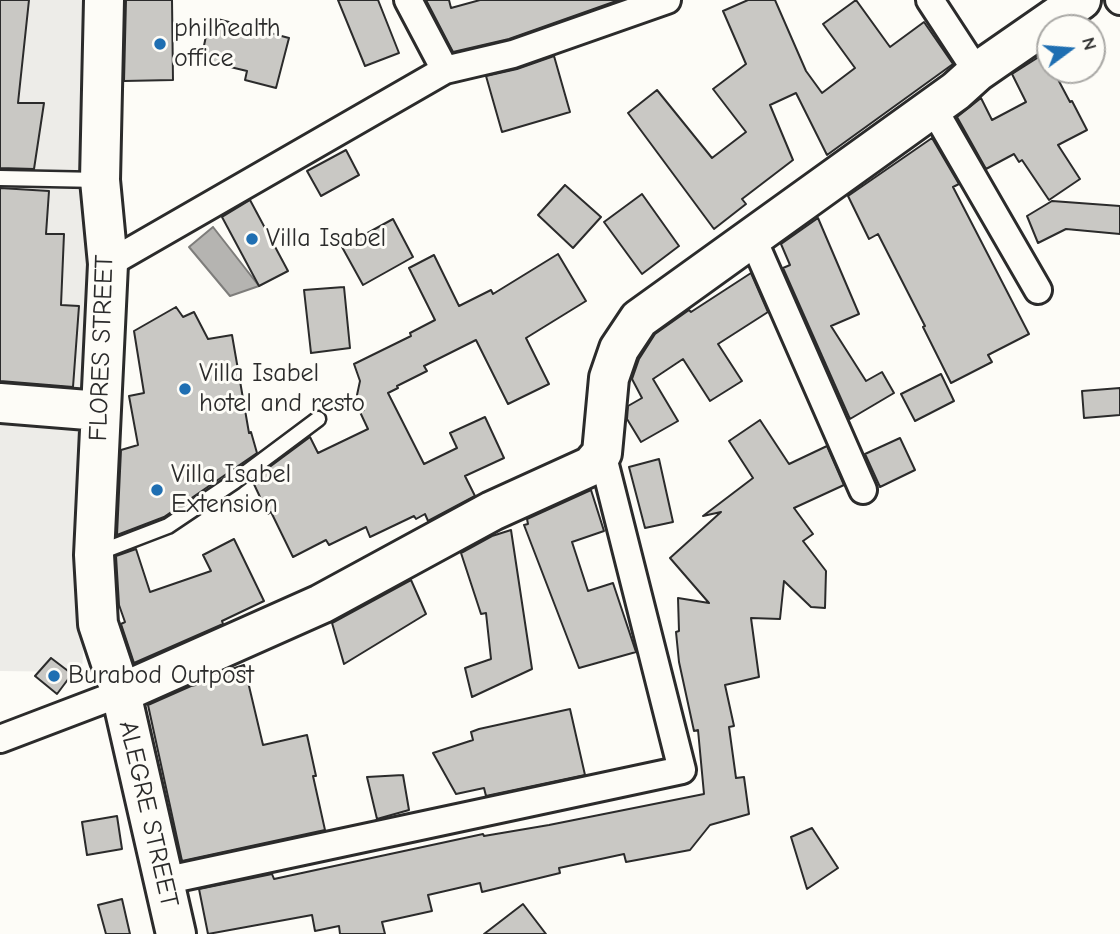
<!DOCTYPE html>
<html>
<head>
<meta charset="utf-8">
<style>
  body { margin:0 }
  #map { position:relative; width:1120px; height:934px; overflow:hidden; background:#fdfcf7; font-family:"Comic Neue",sans-serif }
  canvas { display:block }
  .north { position:absolute; left:1036px; top:14px; width:70px; height:70px; box-sizing:border-box; background:#fdfcf7; border:2px solid #a9a8a5; border-radius:50%; rotate:74deg; font-size:19px; font-weight:700; line-height:28px; text-align:center; color:#2b2b2b }
  .north::after { content:''; display:block; margin:auto; width:24px; height:32px; background:#1f6fb2; clip-path:polygon(50% 0,100% 100%,50% 72%,0 100%) }
</style>
</head>
<body>
<div id="map">
<canvas width="1120" height="934"></canvas>
<div class="north">N</div>
</div>
<script>
const c = document.querySelector('canvas').getContext('2d');
c.lineJoin = 'round';
function paint(path, color) { c.fillStyle = color; c.fill(path, 'evenodd'); }
const shape = rows => new Path2D(rows.map(r => 'M' + r).join(''));
function stroke(path, color, width, dash) { c.strokeStyle = color; c.lineWidth = width; c.lineCap = dash ? 'butt' : 'round'; c.setLineDash(dash || []); c.stroke(path); }
function label(font, color, halo, rows, align = 'center') {
  c.font = font + ' "Comic Neue",sans-serif'; c.lineWidth = 6; c.setLineDash([]); c.textBaseline = 'middle'; c.strokeStyle = halo; c.fillStyle = color; for (const [text, x, y, turn = 0] of rows) {
    c.save(); c.translate(x, y); c.rotate((+turn || 0) * Math.PI / 180); c.textAlign = isNaN(turn) ? turn : align; if (halo) c.strokeText(text, 0, 0); c.fillText(text, 0, 0); c.restore();
  }
}
const built = shape([
  [0,0,93,0,86,589,82,672,0,671]
]);
const water = shape([
  [213,227,259,286,230,296,189,247,213,227]
]);
const building = shape([
  [0,0,29,0,18,103,44,103,34,169,0,168,0,0],
  [126,0,172,0,173,80,124,81,126,0],
  [338,0,378,0,399,53,365,66,338,0],
  [426,0,449,0,451,8,480,0,619,0,509,39,453,52,426,0],
  [748,0,775,0,806,71,822,93,855,68,823,24,856,0,890,47,924,22,953,64,827,155,796,93,770,105,793,160,742,199,746,204,714,229,628,113,657,90,712,158,746,132,713,89,746,64,723,11,748,0],
  [210,17,289,38,276,88,245,80,247,71,201,60,210,17],
  [1045,53,1050,64,1050,70,1053,70,1070,102,1072,101,1087,130,1058,145,1080,179,1049,200,1022,160,1019,162,1014,154,986,169,957,117,981,98,992,120,1026,102,1012,74,1045,53],
  [554,56,570,112,502,132,486,76,517,69,554,56],
  [932,138,959,184,953,187,1029,334,988,355,992,362,951,383,923,327,925,326,878,234,869,239,848,196,932,138],
  [346,150,359,175,321,196,307,171,346,150],
  [565,185,601,217,573,248,538,215,565,185],
  [0,188,49,191,46,234,64,234,61,305,79,306,73,387,0,381,0,188],
  [642,194,679,246,642,274,604,222,642,194],
  [250,200,288,271,259,286,222,217,250,200],
  [1052,201,1120,206,1120,234,1066,229,1038,243,1027,216,1052,201],
  [818,218,859,314,831,326,866,381,882,372,894,393,850,419,783,268,790,265,781,244,818,218],
  [393,219,413,257,363,285,342,247,393,219],
  [558,254,586,301,526,338,549,384,508,404,476,340,424,366,427,371,397,386,398,388,388,393,424,464,457,448,450,433,485,417,504,458,465,476,475,496,428,521,425,514,416,519,414,516,370,537,366,527,329,545,326,540,293,557,271,512,268,514,252,480,310,437,318,453,368,429,360,412,364,410,357,395,360,381,354,364,411,336,410,333,435,320,409,268,434,255,459,306,491,290,493,294,558,254],
  [751,273,768,312,718,344,742,381,710,401,683,359,653,379,678,421,641,442,627,419,628,406,642,398,632,379,639,359,655,334,689,310,691,312,751,273],
  [344,287,350,348,311,353,304,290,344,287],
  [176,307,183,317,194,312,208,339,232,335,249,433,251,432,257,453,164,517,117,535,121,450,138,445,129,396,144,393,134,331,176,307],
  [941,374,954,401,915,421,901,394,941,374],
  [1120,388,1120,415,1084,418,1082,391,1120,388],
  [760,420,789,464,827,446,844,485,794,508,813,534,803,541,826,571,825,608,811,607,784,581,780,619,751,618,759,677,725,685,734,726,729,727,736,778,744,777,749,814,710,825,690,850,626,862,624,854,559,868,560,873,482,892,480,883,428,895,432,911,382,922,385,934,340,934,339,926,315,931,312,915,208,934,199,889,272,874,274,879,483,834,484,836,549,825,704,794,698,730,694,731,679,662,676,632,679,631,678,598,709,603,670,558,721,512,703,516,753,478,729,441,760,420],
  [900,438,915,470,880,487,865,454,900,438],
  [659,459,673,522,645,528,629,467,659,459],
  [591,490,604,531,572,542,588,591,613,583,636,652,579,668,524,525,528,524,527,519,591,490],
  [511,530,532,669,472,697,465,668,491,659,486,613,481,614,461,553,492,536,511,530],
  [234,539,264,601,222,621,223,624,134,663,121,624,125,622,119,605,116,556,136,549,150,592,211,571,203,555,234,539],
  [411,580,426,614,344,664,332,623,411,580],
  [51,658,72,674,57,694,35,676,51,658],
  [244,665,263,745,307,735,316,776,313,776,325,830,182,861,148,705,191,686,223,679,222,672,244,665],
  [570,709,585,775,486,796,484,788,456,794,433,753,473,740,471,732,479,729,570,709],
  [403,775,409,810,377,819,367,777,403,775],
  [117,816,122,849,87,855,82,822,117,816],
  [812,828,838,868,807,889,791,837,812,828],
  [122,899,130,934,106,934,98,905,122,899],
  [523,904,546,934,484,934,523,904]
]);
const lane = shape([
  [0,178,99,180],
  [95,554,168,526,235,481,318,419]
]);
const street = shape([
  [408,0,445,70],
  [930,0,977,72],
  [1119,0,1120,1],
  [933,108,1038,290],
  [752,237,863,490],
  [108,264,445,70,513,54,667,0],
  [0,739,121,693],
  [163,881,682,770,602,453]
]);
const secondary = shape([
  [104,0,100,180,108,264,94,555,98,624,121,693,176,934],
  [0,403,100,411],
  [121,693,321,604,492,511,591,466,602,453,609,378,619,349,639,319,956,91,977,72,1081,0]
]);
const markers = [
  [160,44,7,"#1f6fb2"],
  [252,239,7,"#1f6fb2"],
  [185,389,7,"#1f6fb2"],
  [157,490,7,"#1f6fb2"],
  [54,676,7,"#1f6fb2"]
];
const poiNames = [
  ["philhealth",174,29],
  ["office",174,59],
  ["Villa Isabel",266,239],
  ["Villa Isabel",199,374],
  ["hotel and resto",199,404],
  ["Villa Isabel",171,475],
  ["Extension",171,505],
  ["Burabod Outpost",68,676]
];
const streetNames = [
  ["FLORES STREET",102,348,-88],
  ["ALEGRE STREET",148,814,77]
];
paint(built, '#edece8');
paint(water, '#b5b4b1');
stroke(water, '#7e7d7b', 2);
paint(building, '#c9c8c4');
stroke(building, '#2b2b2b', 2);
stroke(lane, '#2b2b2b', 19);
stroke(street, '#2b2b2b', 32);
stroke(secondary, '#2b2b2b', 44);
stroke(lane, '#fdfcf7', 14);
stroke(street, '#fdfcf7', 26);
stroke(secondary, '#fdfcf7', 38);
for (const [x, y, r, color] of markers) { const dot = new Path2D(); dot.arc(x, y, r, 0, 2 * Math.PI); c.fillStyle = color; c.fill(dot); stroke(dot, '#fdfcf7', 2.5); }
label('26px', '#2b2b2b', '#fdfcf7', poiNames, 'left');
label('26px', '#2b2b2b', '#fdfcf7', streetNames);
</script>
</body>
</html>
